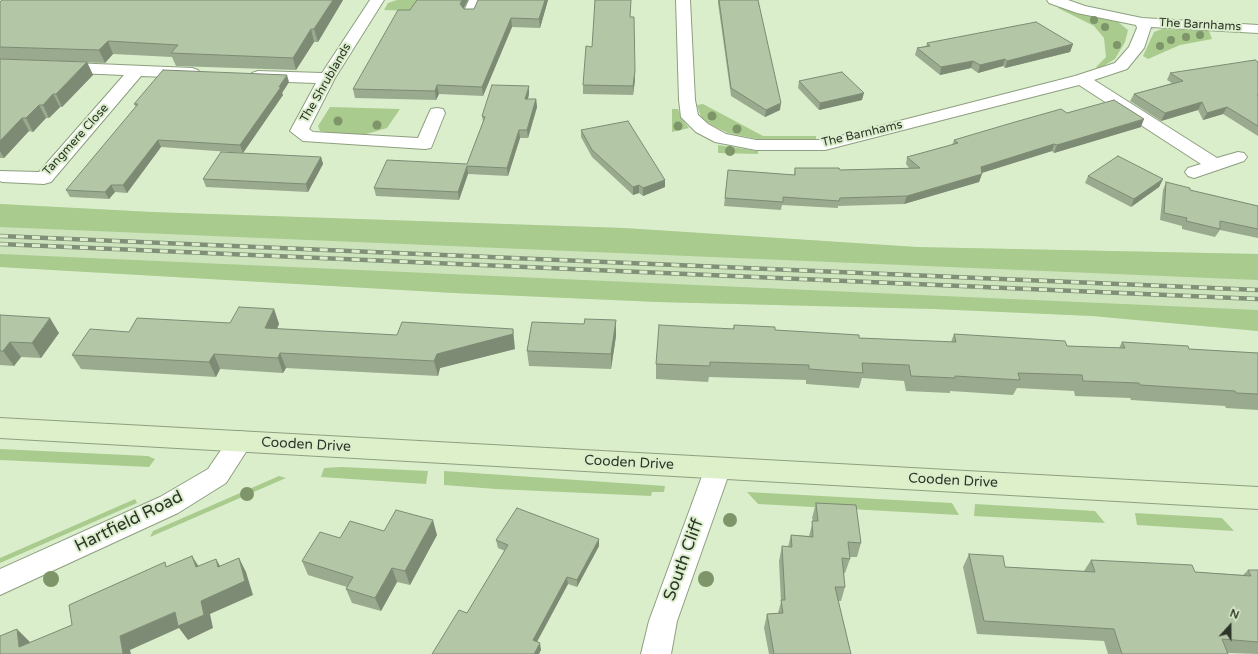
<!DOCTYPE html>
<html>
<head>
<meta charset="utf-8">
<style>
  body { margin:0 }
  #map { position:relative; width:1258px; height:654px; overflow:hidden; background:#dbeecc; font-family:"Varela Round",sans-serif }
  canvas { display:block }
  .north { position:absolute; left:1210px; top:606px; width:40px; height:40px; -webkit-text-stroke:3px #dbeecc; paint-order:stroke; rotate:21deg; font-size:11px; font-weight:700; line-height:16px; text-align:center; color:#2c3427 }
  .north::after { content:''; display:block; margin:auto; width:14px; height:18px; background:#2c3427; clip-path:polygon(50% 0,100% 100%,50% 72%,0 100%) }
</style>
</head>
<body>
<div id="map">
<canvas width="1258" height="654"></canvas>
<div class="north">N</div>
</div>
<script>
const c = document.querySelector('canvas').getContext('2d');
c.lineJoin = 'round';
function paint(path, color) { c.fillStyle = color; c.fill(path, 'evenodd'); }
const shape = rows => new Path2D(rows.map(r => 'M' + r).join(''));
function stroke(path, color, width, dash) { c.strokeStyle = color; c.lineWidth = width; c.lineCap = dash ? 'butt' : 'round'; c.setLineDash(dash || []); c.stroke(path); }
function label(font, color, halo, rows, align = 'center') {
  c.font = font + ' "Varela Round",sans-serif'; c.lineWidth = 4; c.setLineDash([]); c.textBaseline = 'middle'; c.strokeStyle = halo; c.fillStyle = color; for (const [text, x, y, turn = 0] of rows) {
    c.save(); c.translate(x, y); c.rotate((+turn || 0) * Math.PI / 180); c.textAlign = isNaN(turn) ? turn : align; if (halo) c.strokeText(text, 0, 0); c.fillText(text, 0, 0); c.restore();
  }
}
const built = shape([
  [0,204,152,212,624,228,917,247,1258,254,1258,331,1092,316,934,309,657,302,454,293,0,267]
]);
const green = shape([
  [397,0,436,0,452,12,384,10,388,3],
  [1060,6,1118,22,1128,30,1125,42,1115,59,1099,69,1096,67,1106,57,1104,38,1094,26,1058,8],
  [1162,29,1209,31,1212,39,1180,45,1148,59,1143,56,1154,32],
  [703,104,763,136,816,136,816,139,762,140,728,133,711,125,701,117,697,105],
  [330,107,400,109,387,128,363,135,339,135,320,131,318,126],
  [672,109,678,109,682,119,689,128,672,132],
  [718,145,758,151,758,154,718,153],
  [0,204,152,212,624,228,917,247,1258,254,1258,280,0,227],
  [0,254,1258,310,1258,331,1092,316,934,309,657,302,454,293,0,267],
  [0,449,148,456,155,459,149,467,0,460],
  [341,467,428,471,426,484,321,477,324,468],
  [444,471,665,486,664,492,652,492,651,496,496,489,444,485],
  [279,476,286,478,150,537,153,531],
  [747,492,952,503,959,515,758,504],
  [135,499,137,503,0,563,0,558],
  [975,504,1095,511,1105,523,974,516],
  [1135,513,1222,518,1234,531,1137,525]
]);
const street = shape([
  [370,0,384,0,335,78,309,129,313,132,418,138,429,113,431,109,437,108,443,109,445,113,431,148,425,149,303,141,290,131,316,83,258,81,252,79,250,76,252,73,258,71,322,73,370,0],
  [469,0,483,0,475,16,470,17,465,16,463,13,469,0],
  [676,0,690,0,695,100,698,115,708,124,726,134,756,140,825,140,1075,76,1115,63,1129,47,1137,28,1136,25,1077,13,1049,3,1047,0,1068,0,1085,6,1142,18,1258,25,1258,33,1151,27,1144,48,1127,69,1094,80,1217,158,1238,152,1244,153,1247,157,1244,161,1200,176,1194,178,1188,176,1185,172,1188,168,1201,164,1079,85,825,150,756,150,715,142,696,132,681,117,679,100,676,0],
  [0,60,192,68,198,70,200,73,198,76,192,78,141,76,51,182,44,184,2,182,0,181,0,171,39,172,124,75,0,70,0,60],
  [241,431,250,434,253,441,226,483,178,513,0,595,0,569,160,497,208,469,232,434,241,431],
  [718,458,727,461,731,468,677,621,671,654,641,654,649,621,705,468,709,461,718,458]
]);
const secondary = shape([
  [0,418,1258,487,1258,509,0,438,0,418]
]);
const rail = shape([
  [0,236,1258,290],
  [0,244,1258,299]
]);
const trees = [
  [1094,20,4],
  [1105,27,4],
  [1200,35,4],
  [1186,37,4],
  [1171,40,4],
  [1117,45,4],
  [1160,46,4],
  [712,116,4.5],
  [338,121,4.5],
  [377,125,4.5],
  [678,126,4.5],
  [737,129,4.5],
  [730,151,5],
  [247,494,7],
  [730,520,7],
  [51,579,8],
  [706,579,8]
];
const wall = shape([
  [2,0,343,0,318,42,314,42,296,70,176,66,172,57,113,54,105,63,0,59,0,2],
  [478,0,548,0,540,28,512,27,483,96,439,94,436,100,355,98,353,89,410,10,474,9],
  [718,0,758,0,780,110,765,117,731,96,718,3],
  [631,17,635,80,633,95,583,94,583,85,592,47],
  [927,43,1073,44,1070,52,1005,68,1003,66,978,73,971,68,940,75,915,55,917,48,926,46],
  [0,59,87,62,93,75,62,107,60,107,49,118,46,118,33,132,29,131,4,158,0,158],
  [1258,62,1258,136,1223,114,1203,120,1198,110,1161,121,1130,101,1134,94,1172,83,1167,80,1170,73],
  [799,81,862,100,819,110,798,88],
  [289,82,282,93,283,95,243,153,161,147,127,193,115,192,109,199,70,197,66,190,136,107,134,104],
  [529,94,528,99,536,99,537,107,528,138,520,138,508,176,468,174,459,200,376,196,374,188,467,164,483,122,482,116],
  [1067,113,1141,127,1054,153,1052,151,982,173,979,182,904,204,838,206,838,208,782,205,781,210,724,206,728,170,794,175,795,168,840,170,909,168,906,164,907,157,952,145,954,140],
  [581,130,665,180,665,187,643,196,639,193,633,195,592,157,581,137],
  [321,157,323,164,308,192,206,187,203,179],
  [1088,176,1163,179,1159,187,1131,207,1085,183],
  [1166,182,1190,190,1258,206,1258,238,1220,230,1215,237,1182,229,1182,226,1160,220,1163,190],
  [274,309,279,324,277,329,515,349,440,368,438,376,286,368,283,373,220,369,216,377,81,369,72,355,230,323],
  [0,315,59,333,41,358,21,357,14,366,0,365],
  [734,325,775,330,859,338,951,342,954,334,1067,346,1119,348,1122,342,1189,349,1258,353,1258,410,1226,408,1225,406,1131,400,1130,398,1075,396,1074,391,1017,388,1013,395,950,391,950,393,906,391,904,381,862,378,859,388,806,384,806,380,709,377,708,382,656,379,656,364,733,329],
  [616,336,611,369,529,366,527,351],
  [816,503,861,543,857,557,850,557,850,559,845,573,844,573,845,587,841,601,838,601,851,654,769,654,764,628,767,614,778,613,781,602,779,561,782,546,788,547,791,535,809,536,813,521,812,518],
  [384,531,437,535,410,585,397,582,381,611,352,603,346,589,347,587,308,575,302,561,340,538],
  [496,540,599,546,577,587,568,584,537,642,541,650,467,613,505,551,498,548],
  [969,554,1005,567,1084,571,1091,560,1195,572,1243,575,1248,570,1258,570,1258,654,1228,653,1228,654,1108,654,1104,641,977,634,963,567]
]);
const shadedWall = shape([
  [333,0,343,0,318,42,314,29],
  [462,0,468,0,462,12,460,4],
  [545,0,548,0,540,28,539,19],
  [511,18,512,27,483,96,482,87],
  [311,29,314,42,296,70,293,58],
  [108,41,113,54,105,63,99,50],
  [1073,44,1070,52,1005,68,1007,61],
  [1005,59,1003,66,978,73,980,65],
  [973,61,971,68,940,75,941,67],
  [87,62,93,75,62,107,56,94],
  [635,71,635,80,633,95,633,86],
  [287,75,289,82,282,93,283,95,243,153,240,145],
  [437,85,439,94,436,100,435,91],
  [529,86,529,94,526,106,525,99],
  [864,93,862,100,819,110,820,103],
  [53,94,60,107,49,118,43,105],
  [536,99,537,107,528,138,527,130],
  [1202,102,1198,110,1161,121,1165,113],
  [781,103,780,110,765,117,766,110],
  [39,105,46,118,33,132,26,118],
  [1227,107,1223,114,1203,120,1207,113],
  [22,118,29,131,4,158,0,151,0,141],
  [1144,119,1141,127,1054,153,1057,145],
  [519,130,520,138,508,176,507,168],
  [158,140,161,147,127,193,123,185],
  [1054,144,1052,151,978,174,981,167],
  [321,157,323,164,308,192,306,184],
  [467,166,468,174,459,200,458,192],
  [982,174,979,182,904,204,907,196],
  [1163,179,1159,187,1131,207,1134,199],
  [665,180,665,187,643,196,643,188],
  [111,185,115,192,109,199,105,192],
  [639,185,639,193,633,195,633,187],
  [274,309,279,324,270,343,265,328],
  [50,318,59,333,41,358,32,343],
  [616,320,616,336,611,369,611,354],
  [513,329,515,349,440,368,438,376,434,361,437,354],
  [10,342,21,357,14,366,3,351],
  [280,353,286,368,283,373,278,358],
  [214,354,220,369,216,377,209,362],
  [433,520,437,535,410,585,405,571],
  [599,539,599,546,577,587,577,580],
  [192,556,201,570,196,567],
  [239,558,246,572,253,595,210,614,213,628,188,640,179,628,130,650,131,654,123,654,120,636,201,601],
  [216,559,224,573,218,567],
  [392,568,397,582,381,611,375,598],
  [567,577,568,584,534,647,533,640],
  [17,629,30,642,32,654,19,647],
  [540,643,541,650,539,654,534,654]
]);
const building = shape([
  [2,0,333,0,314,29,311,29,293,58,171,53,178,45,108,41,99,50,0,47,0,2,2,0],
  [417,0,462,0,460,4,464,9,474,9,478,0,545,0,539,19,511,18,482,87,437,85,435,91,353,89,398,10,410,10,417,0],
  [595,0,631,0,630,17,634,17,635,71,633,86,583,85,586,46,592,47,595,0],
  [719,0,758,0,781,103,766,110,731,88,719,0],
  [1036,22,1073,44,1007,61,1005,59,980,65,973,61,941,67,917,48,930,46,927,43,1036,22],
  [0,59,87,62,56,94,53,94,43,105,39,105,26,118,22,118,0,141,0,59],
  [1255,60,1258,62,1258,95,1257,95,1258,95,1258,126,1227,107,1207,113,1202,102,1165,113,1134,94,1183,81,1170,73,1255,60],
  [163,70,287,75,279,87,281,87,240,145,158,140,123,185,111,185,105,192,66,190,138,104,134,104,163,70],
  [842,72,864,93,820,103,799,81,842,72],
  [492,85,529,86,525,99,536,99,527,130,519,130,507,168,467,166,458,192,374,188,387,160,467,164,485,117,482,116,492,85],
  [1114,100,1144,119,1057,145,1054,144,981,167,982,174,907,196,840,198,839,201,783,197,783,202,725,198,728,170,795,175,795,168,839,168,840,170,920,168,907,157,958,143,954,140,1015,122,1061,109,1067,113,1114,100],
  [628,121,665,180,643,188,639,185,633,187,592,150,581,130,628,121],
  [221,152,321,157,306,184,203,179,221,152],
  [1118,156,1163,179,1134,199,1088,176,1118,156],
  [1166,182,1190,188,1190,190,1258,206,1258,229,1220,221,1220,229,1186,221,1187,218,1164,213,1166,182],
  [239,307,274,309,265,328,397,335,402,322,513,329,513,334,437,354,434,361,280,353,278,358,214,354,209,362,72,355,90,329,129,332,137,318,230,323,239,307],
  [0,315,50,318,32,343,10,342,3,351,0,351,0,315],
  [585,319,616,320,611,354,527,351,532,322,584,324,585,319],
  [659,325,734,329,734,325,775,327,775,330,859,335,859,338,956,342,954,334,1065,341,1067,346,1125,348,1122,342,1188,346,1189,349,1258,353,1258,394,1236,393,1235,391,1140,385,1139,383,1083,381,1082,375,1018,373,1020,380,955,376,955,378,911,376,909,365,862,363,863,373,809,369,809,365,710,362,710,366,656,364,659,325],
  [816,503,856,505,861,543,848,542,850,559,842,558,845,587,835,587,851,654,774,654,767,614,783,613,781,600,785,600,782,546,792,547,791,535,813,537,812,521,818,521,816,503],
  [517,508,599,539,577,580,567,577,533,640,540,643,534,654,432,654,459,610,467,613,508,545,496,540,517,508],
  [396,510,433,520,405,571,392,568,375,598,346,589,353,577,302,561,320,532,340,538,350,521,384,531,396,510],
  [969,554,1003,556,1005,567,1095,572,1091,560,1192,565,1195,572,1251,576,1248,570,1258,570,1258,642,1222,639,1228,654,1122,654,1114,629,984,621,969,554],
  [192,556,196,567,216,559,218,567,239,558,245,581,201,601,204,615,178,626,175,612,120,636,123,654,0,654,0,636,17,629,19,647,72,625,69,605,165,562,166,567,192,556]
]);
const farStreetnames = [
  ["The Barnhams",1200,25,3],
  ["The Shrublands",326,83,-60],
  ["The Barnhams",862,134,-13],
  ["Tangmere Close",76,140,-48]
];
const streetNames = [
  ["Cooden Drive",306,445,3],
  ["Cooden Drive",629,463,3],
  ["Cooden Drive",953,481,3]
];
const nearStreetnames = [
  ["Hartfield Road",129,522,-26],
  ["South Cliff",684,560,-70]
];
paint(built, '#cde3bc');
paint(green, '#a9cb8d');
stroke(street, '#8d9f7f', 2);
stroke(secondary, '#8d9f7f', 2);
paint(street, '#fff');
paint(secondary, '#ddf0ca');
stroke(rail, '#818f77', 4.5);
stroke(rail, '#dbeecc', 3, [8]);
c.fillStyle = '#7e9469';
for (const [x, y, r] of trees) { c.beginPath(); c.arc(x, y, r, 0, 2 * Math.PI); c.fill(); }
paint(wall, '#9aaa8e');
paint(shadedWall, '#7d8b74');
paint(building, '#b3c6a5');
stroke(building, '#7d8b74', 1);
label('12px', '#2c3427', '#dbeecc', farStreetnames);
label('14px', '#2c3427', '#dbeecc', streetNames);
label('17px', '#2c3427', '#dbeecc', nearStreetnames);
</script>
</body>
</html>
